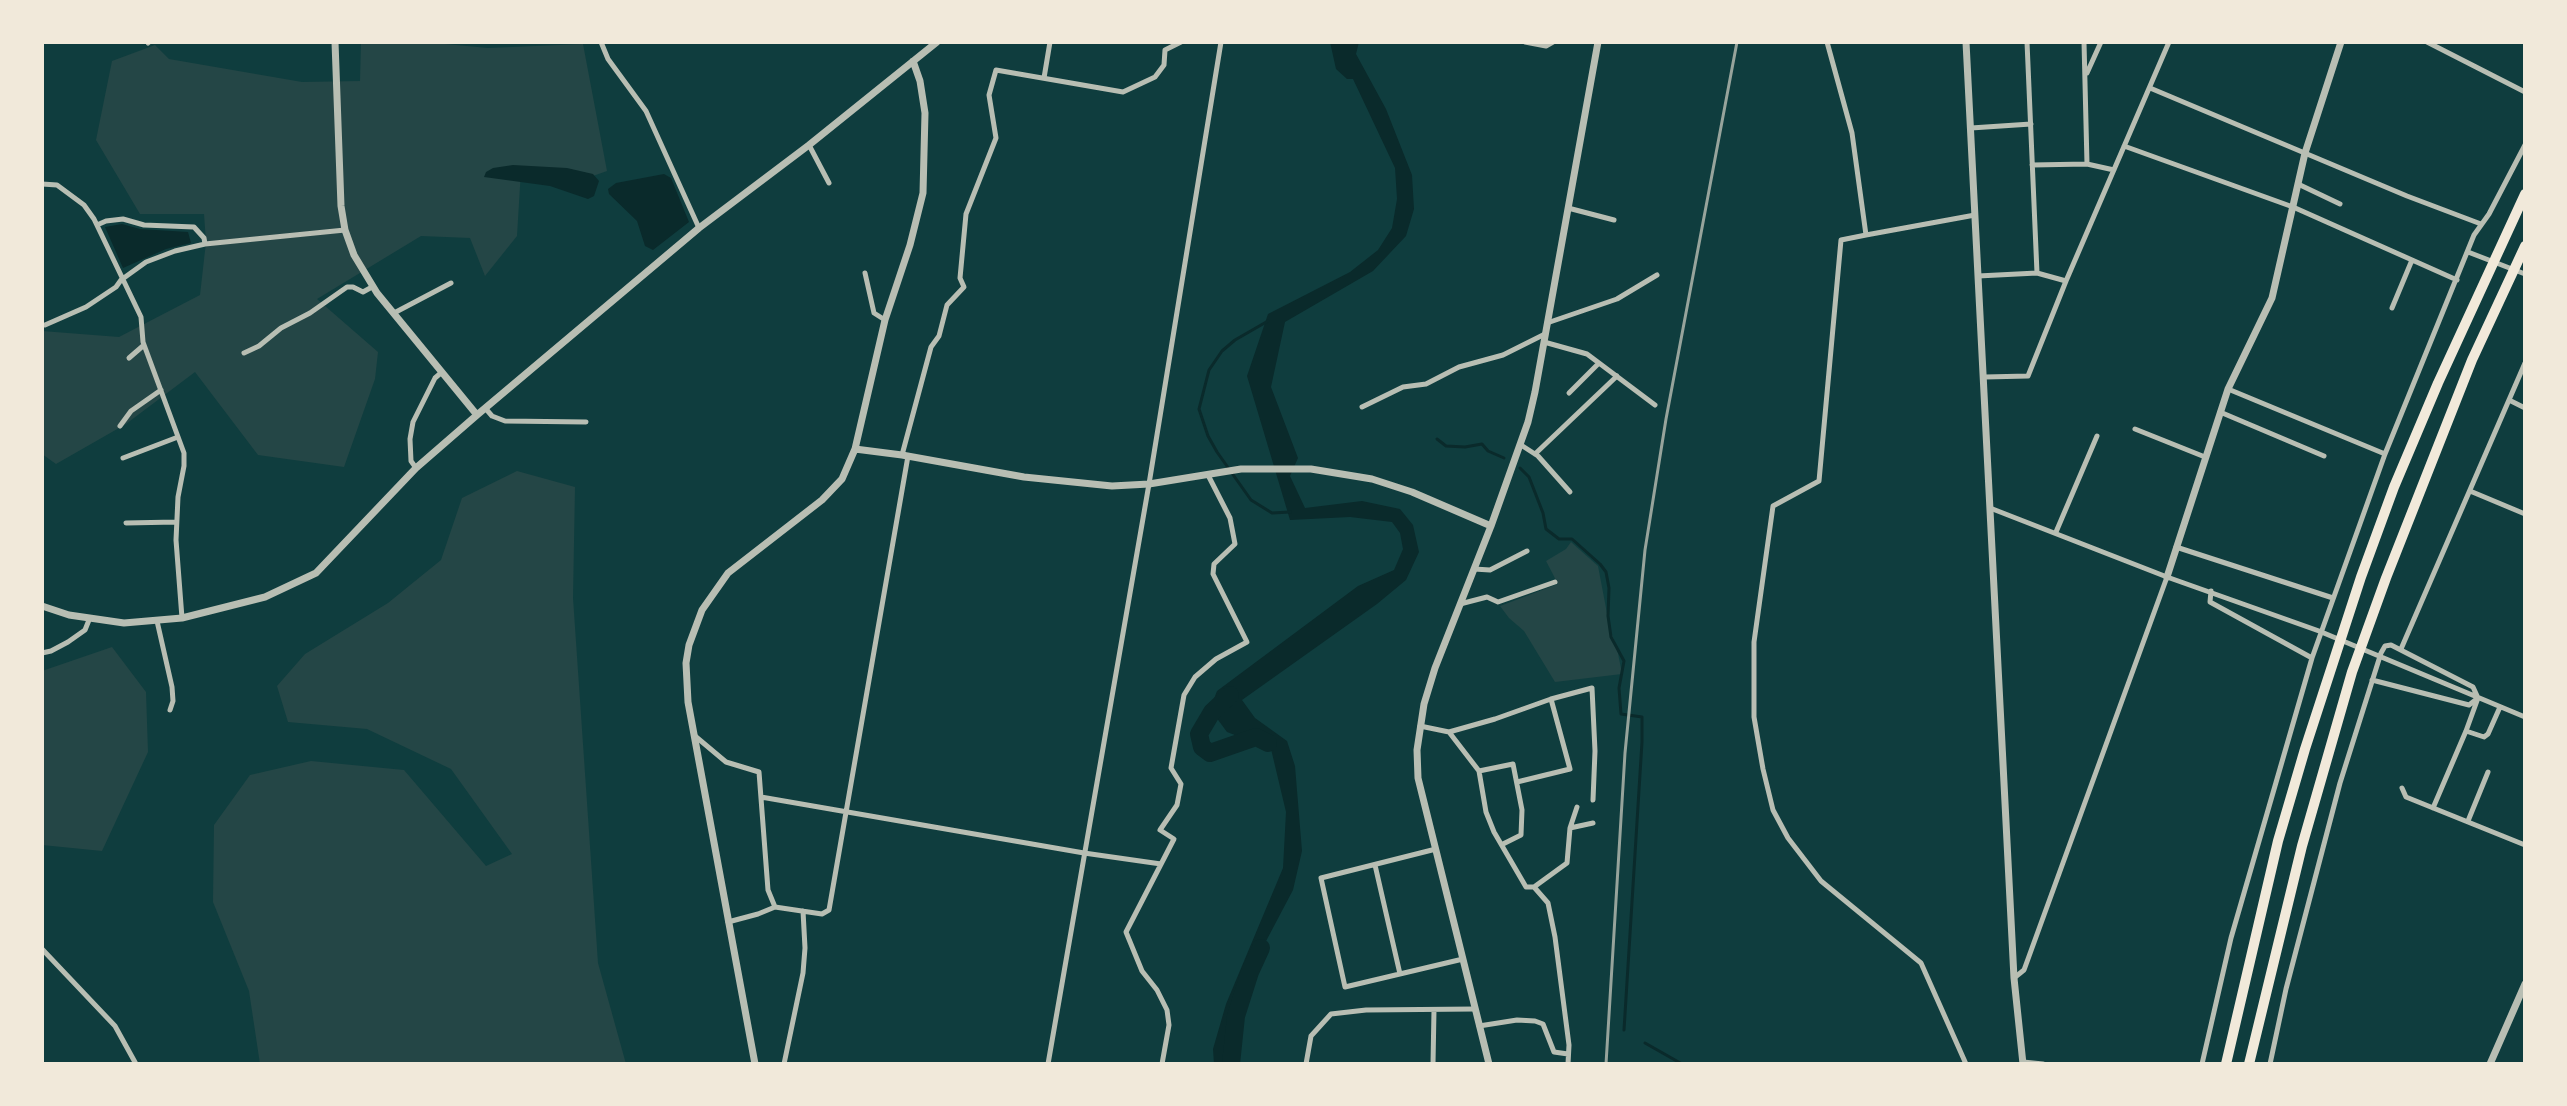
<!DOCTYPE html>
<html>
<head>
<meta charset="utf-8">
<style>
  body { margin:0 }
  #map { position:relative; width:2567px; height:1106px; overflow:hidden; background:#0f3d3e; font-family:"Fira Sans",sans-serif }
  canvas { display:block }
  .frame { position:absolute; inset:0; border:44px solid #f1e9da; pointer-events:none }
</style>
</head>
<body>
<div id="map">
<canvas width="2567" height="1106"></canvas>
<div class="frame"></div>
</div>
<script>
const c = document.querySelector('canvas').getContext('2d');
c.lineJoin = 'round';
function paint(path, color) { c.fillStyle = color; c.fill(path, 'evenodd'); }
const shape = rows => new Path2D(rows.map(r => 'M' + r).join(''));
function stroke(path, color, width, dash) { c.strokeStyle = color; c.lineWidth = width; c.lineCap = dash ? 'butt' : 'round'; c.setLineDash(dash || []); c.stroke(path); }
const green = shape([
  [361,42,424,42,488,48,583,44,607,171,576,182,521,170,517,236,485,276,470,238,421,236,317,299,378,352,375,379,344,467,258,455,195,372,126,424,56,464,42,454,42,331,119,337,200,295,206,242,204,214,140,214,96,140,112,61,155,45,169,59,302,82,360,81],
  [517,471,575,487,573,598,598,963,626,1064,260,1064,249,991,213,902,214,825,250,775,311,761,404,770,486,866,512,854,451,769,367,729,288,722,277,686,305,654,388,603,441,560,462,498],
  [1571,542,1598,566,1610,629,1617,648,1622,674,1555,682,1524,631,1509,618,1500,606,1558,584,1546,561,1566,549],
  [112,647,146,692,148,752,102,851,42,845,42,671]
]);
const water = shape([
  [1330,42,1359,42,1356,54,1386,109,1412,175,1414,209,1406,236,1373,271,1285,322,1271,387,1298,458,1290,476,1305,508,1362,501,1400,509,1413,525,1419,552,1406,580,1377,604,1242,700,1255,718,1287,741,1295,766,1302,851,1293,890,1245,981,1238,1020,1236,1064,1214,1064,1213,1049,1226,1004,1283,868,1286,812,1271,749,1227,732,1210,709,1217,691,1358,586,1394,570,1403,549,1400,533,1392,522,1350,517,1290,520,1247,376,1268,314,1350,272,1378,250,1392,228,1397,199,1395,168,1353,79,1347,79,1336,69],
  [513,165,567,168,593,174,599,181,594,196,588,199,550,186,484,177,486,172,493,168],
  [664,174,671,178,689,222,653,250,645,246,637,221,609,194,608,189,616,183],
  [122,224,140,229,188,232,191,243,166,249,123,268,105,227]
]);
const stream = shape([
  [1268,321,1235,340,1222,351,1209,370,1199,409,1208,436,1217,452,1251,500,1272,513,1290,512],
  [1437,439,1446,446,1465,447,1482,444,1488,451,1504,458],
  [1520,468,1529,477,1543,513,1546,529,1559,539,1572,539,1600,564,1606,572,1609,588,1608,616,1611,637,1624,661,1619,688,1621,714,1642,717,1642,742,1624,1030],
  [1645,1043,1682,1064]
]);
const river = shape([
  [1230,695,1212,712,1199,734,1202,747,1210,753,1256,737,1268,743],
  [1231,1064,1236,1016,1250,972,1261,948]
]);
const minor = shape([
  [601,42,608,59,646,111,699,228],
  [1525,42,1546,46,1553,42],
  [1827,42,1852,133,1866,235,1975,215],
  [2027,42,2037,273],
  [2084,42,2087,164],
  [2427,42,2525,92],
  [148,43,149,42],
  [2087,73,2101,42],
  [1044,78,1050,42],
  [2150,88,2407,196,2481,224],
  [1971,128,2031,124],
  [809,145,829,183],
  [2124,146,2293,207,2457,280],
  [2032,165,2087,164,2114,170],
  [42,184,57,185,84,205,94,219,141,317,143,342,184,453,184,466,178,497,176,540,182,618],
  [2298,184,2340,204],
  [1568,208,1614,220],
  [97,225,106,221,123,219,144,225,194,227,204,238,205,244],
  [1866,235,1841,240,1819,481,1773,506,1754,642,1754,717,1763,769,1773,810,1788,838,1821,881,1921,963,1966,1064],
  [2468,252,2525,274],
  [865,273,874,313,885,320],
  [1978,276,2037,273,2066,281],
  [2392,308,2412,260],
  [394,313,451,283],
  [1547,323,1617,299,1657,275],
  [45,325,86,307,116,287,121,280,146,262,175,251,205,244,345,230],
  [1544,342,1587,354,1655,405],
  [244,353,259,346,281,328,310,313,347,287,353,287,363,292,372,287],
  [129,358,144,345],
  [1985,377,2028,376,2066,281,2169,42],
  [2228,389,2385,454],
  [1569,393,1599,363],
  [2509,400,2525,408],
  [1362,407,1403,387,1426,384,1459,367,1503,355,1545,334],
  [486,409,492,416,505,421,586,422],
  [2220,412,2324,456],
  [120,426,131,411,161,390],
  [2135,429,2205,457],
  [1521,445,1538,456,1570,492],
  [1535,454,1617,376],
  [902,455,931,347,939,336,947,305,964,287,960,278,966,214,996,138,989,95,996,70,1123,92,1155,77,1164,65,1165,50,1181,42],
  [123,458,178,437],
  [416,468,411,461,410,439,413,422,435,378,442,372],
  [2470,491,2525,514],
  [1990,508,2167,577,2319,631,2525,717],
  [126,523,176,522],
  [2056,532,2097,436],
  [2176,547,2333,598],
  [1474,569,1490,570,1527,551],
  [1460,604,1487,597,1498,602,1555,582],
  [157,621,172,687,173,701,170,710],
  [2401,649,2525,363],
  [42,653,51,651,68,642,85,630,89,620],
  [2312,658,2385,454,2474,235,2489,214,2525,145],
  [2372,680,2469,705,2478,698],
  [1420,726,1449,732,1479,771,1486,812,1494,832,1526,887,1534,887,1548,903,1555,937,1569,1045,1568,1064],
  [2466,731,2484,737,2488,734,2500,707],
  [1449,732,1495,719,1551,699,1592,688,1595,751,1593,800],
  [695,736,726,762,759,772,768,890,775,907],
  [1479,771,1513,764,1522,810,1521,835,1503,844],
  [1517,782,1570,769,1551,699],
  [2402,788,2406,797,2525,845],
  [761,797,1084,853,1161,864],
  [2468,821,2488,772],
  [1570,828,1577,807],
  [1436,849,1321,878,1345,987,1463,959],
  [1375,865,1400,974],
  [1534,887,1567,863,1570,828,1593,823],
  [728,922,758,914,775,907,822,914,829,910,908,456],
  [42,949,115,1026,136,1064],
  [2014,978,2024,970,2167,577],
  [1479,1026,1517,1020,1535,1021,1543,1024,1554,1052,1568,1054],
  [2023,1062,2043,1064],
  [784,1064,803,973,805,948,803,911],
  [1048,1064,1149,484,1221,42],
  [1162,1064,1169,1025,1167,1010,1157,990,1142,971,1126,932,1174,839,1160,830,1177,805,1181,784,1171,768,1184,695,1195,677,1216,659,1247,642,1213,574,1214,564,1235,544,1230,518,1208,475],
  [1306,1064,1311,1036,1331,1014,1366,1010,1475,1009],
  [1433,1064,1434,1010],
  [2202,1064,2231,938,2312,658,2210,602,2211,591],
  [2270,1064,2286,989,2340,783,2381,653,2385,646,2391,645,2473,687,2478,698,2466,731,2433,808]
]);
const tertiary = shape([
  [335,42,341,206,345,230,354,255,377,293,477,415],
  [1966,42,2014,978,2023,1064],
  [855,449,902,455,1024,477,1112,486,1149,484,1241,469,1311,469,1372,479,1412,492,1491,526],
  [2167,577,2228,389,2272,298,2305,153,2341,42],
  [42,606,69,615,124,623,182,618,265,597,316,573,416,468,477,415,699,228,809,145,937,42],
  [755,1064,688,702,686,663,689,645,702,610,728,573,822,500,842,479,855,449,885,320,910,245,923,193,925,113,920,81,913,61],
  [1489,1064,1418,778,1417,750,1424,704,1435,668,1491,526,1528,422,1535,392,1598,42],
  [2490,1064,2525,984]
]);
const motorway = shape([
  [2226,1064,2278,841,2305,749,2361,577,2394,487,2438,383,2525,194],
  [2249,1064,2302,846,2352,672,2386,578,2472,360,2525,246]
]);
const rail = shape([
  [1606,1064,1625,753,1645,550,1666,419,1737,42]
]);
paint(green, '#244646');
paint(water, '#0a2a2b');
stroke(stream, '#0a2a2b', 3);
stroke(river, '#0a2a2b', 18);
stroke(minor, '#b8beb3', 5);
stroke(tertiary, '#b8beb3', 7);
stroke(motorway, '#f1e9da', 10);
stroke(rail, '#97a49c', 3);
</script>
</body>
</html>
